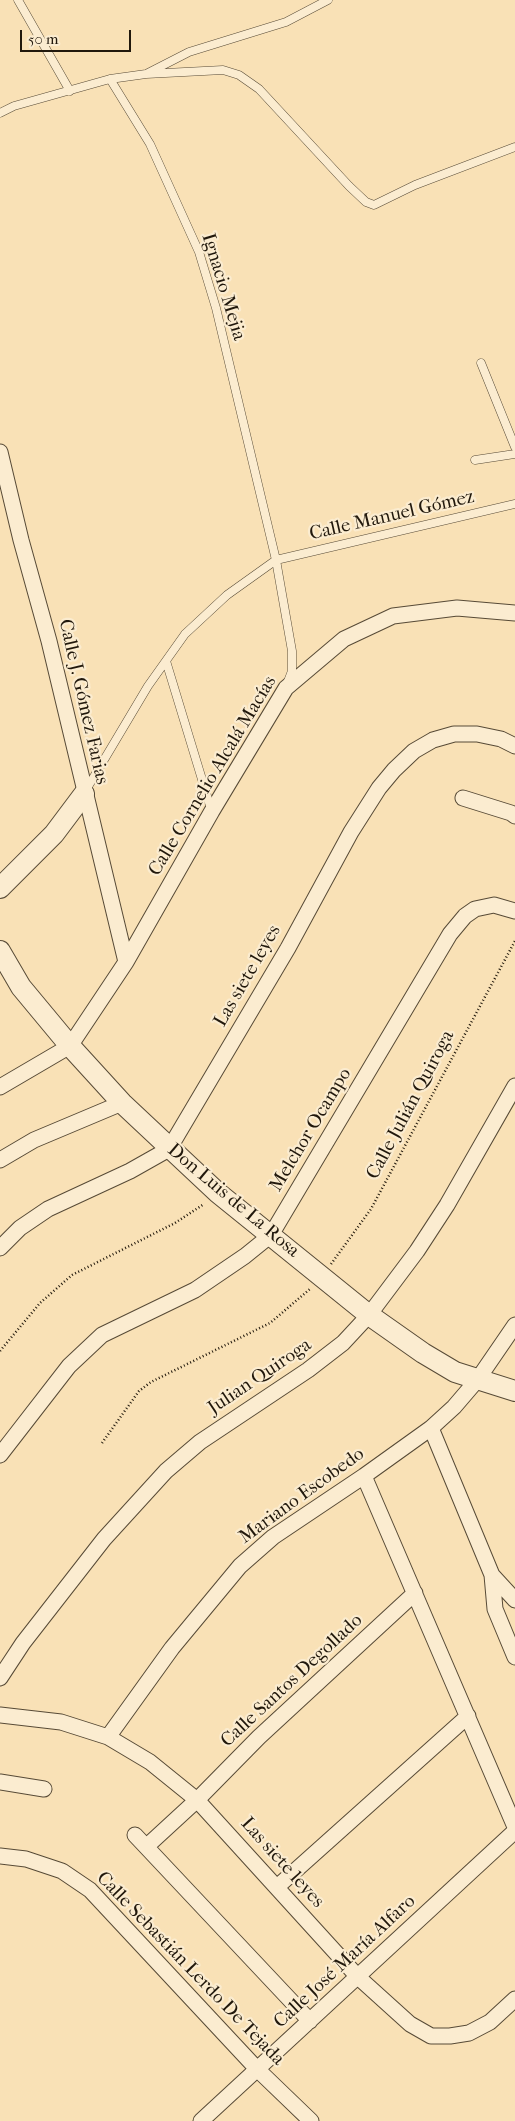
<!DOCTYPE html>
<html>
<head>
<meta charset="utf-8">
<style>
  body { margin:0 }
  #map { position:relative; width:515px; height:2121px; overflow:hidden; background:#f9e1b6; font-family:"IM FELL French Canon",serif }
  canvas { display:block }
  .scale { position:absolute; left:20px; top:30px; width:111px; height:22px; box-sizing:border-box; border:2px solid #21180c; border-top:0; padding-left:6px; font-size:15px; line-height:18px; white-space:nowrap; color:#21180c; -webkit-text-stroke:4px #fbecd0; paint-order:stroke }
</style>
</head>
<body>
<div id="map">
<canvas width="515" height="2121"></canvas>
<div class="scale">50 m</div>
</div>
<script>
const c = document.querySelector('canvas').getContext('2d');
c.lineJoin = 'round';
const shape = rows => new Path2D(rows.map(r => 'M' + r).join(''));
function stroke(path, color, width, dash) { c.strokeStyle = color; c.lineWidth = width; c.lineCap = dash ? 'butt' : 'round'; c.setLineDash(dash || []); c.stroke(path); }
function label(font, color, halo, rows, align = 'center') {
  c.font = font + ' "IM FELL French Canon",serif'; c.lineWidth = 4.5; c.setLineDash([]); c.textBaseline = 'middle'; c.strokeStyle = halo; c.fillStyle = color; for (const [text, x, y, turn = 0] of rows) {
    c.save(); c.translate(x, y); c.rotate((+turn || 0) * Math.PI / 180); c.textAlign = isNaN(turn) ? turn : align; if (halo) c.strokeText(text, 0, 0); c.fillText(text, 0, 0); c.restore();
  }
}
const path = shape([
  [331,1264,371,1209,515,941],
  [0,1351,40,1303,72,1275,175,1223,204,1204],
  [102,1443,139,1391,151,1382,270,1323,310,1289]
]);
const service = shape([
  [18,0,70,91],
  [148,73,189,52,286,22,328,0],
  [110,79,146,74,223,70,239,75,259,89,349,186,366,202,374,205,415,185,515,147],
  [0,113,14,106,110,79,150,144,199,252,216,308,276,560,292,651,292,671,287,684],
  [481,363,515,447],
  [475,460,515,454],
  [166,661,211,809],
  [86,790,148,686,185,634,227,595,276,560,515,504]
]);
const minor = shape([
  [0,452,21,540,49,641,126,962],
  [463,798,511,813,515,816],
  [0,1087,70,1046,126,962,212,811,286,688,344,639,393,616,457,608,515,613],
  [0,1160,34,1140,122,1103],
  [0,1248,20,1228,48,1209,130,1171,169,1149,288,948,351,832,379,788,394,770,414,751,433,740,454,734,477,734,501,739,515,746],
  [431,1428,492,1575,515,1600],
  [0,1455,69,1366,102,1335,195,1290,245,1256,271,1235,450,934,465,916,475,909,494,905,515,911],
  [364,1476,515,1827],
  [492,1575,495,1609,515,1657],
  [0,1678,23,1643,104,1539,166,1471,200,1442,308,1370,343,1343,369,1315,417,1251,447,1205,515,1086],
  [0,1715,61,1722,108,1737,150,1762,197,1800,358,1977,410,2024,431,2036,450,2036,469,2033,490,2022,515,1999],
  [108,1737,172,1648,240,1566,273,1537,364,1476,431,1428,454,1407,478,1379,515,1325],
  [0,1782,44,1789],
  [135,1835,310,2021],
  [147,1846,197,1800,259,1737,415,1593],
  [0,1856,26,1859,62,1871,90,1890,257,2069,311,2121],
  [277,1887,468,1716],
  [201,2121,515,1831]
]);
const tertiary = shape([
  [0,888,54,834,84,794],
  [0,951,21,987,70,1046,122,1103,218,1193,369,1315,423,1353,455,1372,515,1391]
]);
const streetNames = [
  ["Ignacio Mejia",223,287,73],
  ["Calle Manuel Gómez",392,516,-13],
  ["Calle J. Gómez Farias",83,702,77],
  ["Calle Cornelio Alcalá Macías",213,776,-59],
  ["Las siete leyes",248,976,-60],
  ["Calle Julián Quiroga",411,1105,-62],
  ["Melchor Ocampo",311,1130,-59],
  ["Don Luis de La Rosa",233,1201,40],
  ["Julian Quiroga",260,1377,-34],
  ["Mariano Escobedo",302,1496,-36],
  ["Calle Santos Degollado",292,1681,-43],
  ["Las siete leyes",282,1863,48],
  ["Calle José María Alfaro",345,1962,-43],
  ["Calle Sebastián Lerdo De Tejada",190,1969,46]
];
stroke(service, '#574a36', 9);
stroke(minor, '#574a36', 17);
stroke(tertiary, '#574a36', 22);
stroke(path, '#21180c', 2.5, [1, 2.5]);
stroke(service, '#fbecd0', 8);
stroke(minor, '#fbecd0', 15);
stroke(tertiary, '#fbecd0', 20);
label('19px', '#21180c', '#fbecd0', streetNames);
</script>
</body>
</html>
